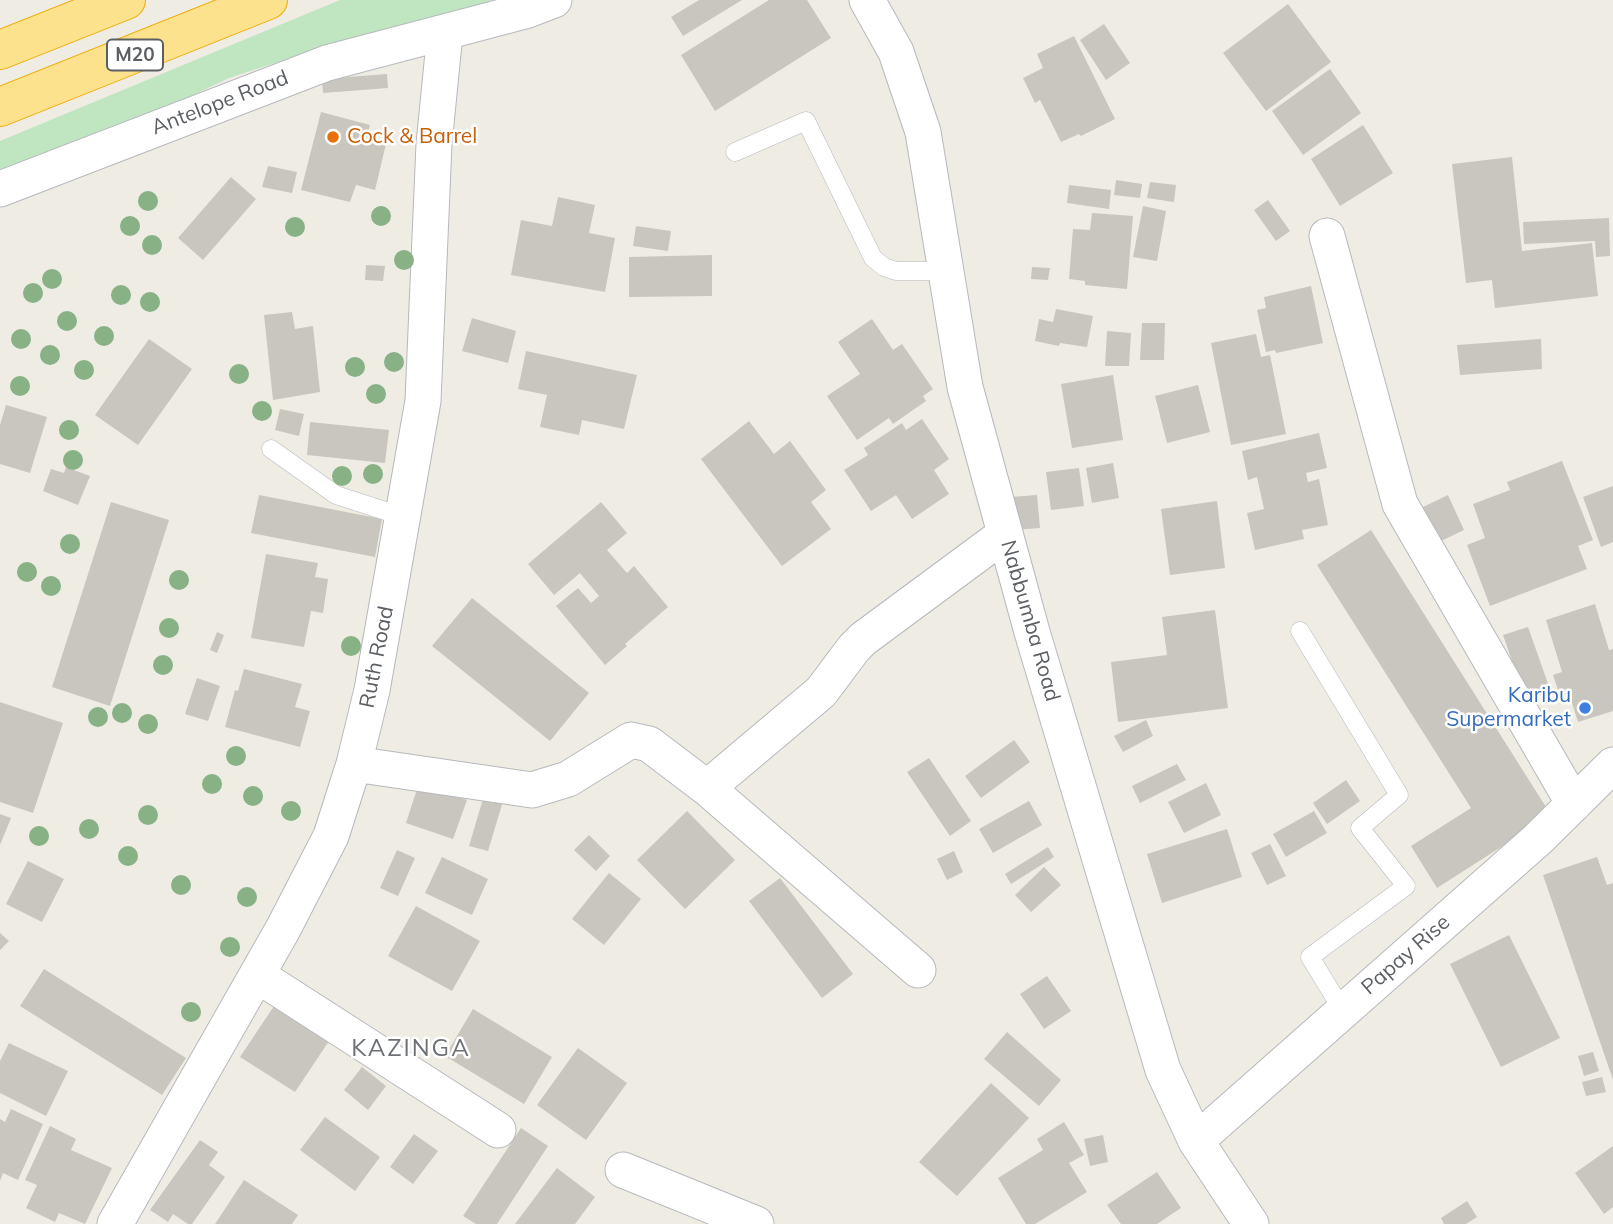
<!DOCTYPE html>
<html>
<head>
<meta charset="utf-8">
<style>
  body { margin:0 }
  canvas { display:block; background:#eeece3 }
</style>
</head>
<body>
<canvas width="1613" height="1224"></canvas>
<script>
const c = document.querySelector('canvas').getContext('2d');
c.lineJoin = 'round';
function paint(path, color) { c.fillStyle = color; c.fill(path, 'evenodd'); }
const shape = rows => new Path2D(rows.map(r => 'M' + r).join(''));
function stroke(path, color, width, dash) { c.strokeStyle = color; c.lineWidth = width; c.lineCap = dash ? 'butt' : 'round'; c.setLineDash(dash || []); c.stroke(path); }
function label(font, color, halo, rows, align = 'center') {
  c.font = font + ' Mulish,sans-serif'; c.lineWidth = 5; c.setLineDash([]); c.textBaseline = 'middle'; c.strokeStyle = halo; c.fillStyle = color; for (const [text, x, y, turn = 0] of rows) {
    c.save(); c.translate(x, y); c.rotate((+turn || 0) * Math.PI / 180); c.textAlign = isNaN(turn) ? turn : align; if (halo) c.strokeText(text, 0, 0); c.fillText(text, 0, 0); c.restore();
  }
}
const green = shape([
  [340,0,492,0,441,22,342,41,229,78,35,170,0,183,0,141]
]);
const building = shape([
  [699,0,742,0,683,36,671,17],
  [769,0,807,0,831,38,715,111,681,55],
  [1288,4,1331,62,1266,111,1223,53],
  [1104,24,1130,63,1106,80,1080,40],
  [1074,36,1115,119,1081,136,1079,134,1061,142,1040,100,1035,103,1023,78,1043,68,1037,54],
  [1330,69,1361,113,1303,155,1272,111],
  [387,74,388,88,323,93,322,79],
  [321,112,370,125,366,139,386,144,375,190,356,185,350,202,301,190],
  [1363,125,1393,173,1340,206,1311,159],
  [1512,157,1522,251,1592,243,1598,296,1495,308,1492,280,1466,283,1452,164],
  [268,166,297,172,292,193,262,187],
  [231,177,256,199,203,260,178,238],
  [1116,180,1142,184,1140,198,1114,195],
  [1150,182,1176,185,1174,202,1147,198],
  [1069,185,1111,190,1109,209,1067,203],
  [558,197,595,205,589,233,615,238,605,292,511,275,521,220,552,226],
  [1268,200,1290,231,1276,241,1254,210],
  [1143,206,1166,211,1157,261,1133,257],
  [1092,213,1133,216,1127,289,1085,285,1085,281,1069,279,1073,229,1090,230],
  [1609,218,1610,256,1596,257,1595,241,1524,244,1523,222],
  [636,226,671,231,668,251,633,246],
  [712,255,712,296,629,297,629,257],
  [366,265,385,266,383,281,365,280],
  [1032,267,1050,268,1048,280,1031,279],
  [1311,286,1323,343,1276,353,1275,350,1266,352,1257,310,1266,308,1264,297],
  [1056,309,1093,316,1087,347,1060,343,1059,346,1035,341,1039,319,1053,322],
  [292,312,295,329,313,326,320,392,273,400,264,315],
  [472,318,516,331,508,363,462,351],
  [872,319,893,350,902,344,933,389,923,396,926,401,893,424,889,418,857,440,827,396,860,374,838,342],
  [1142,323,1165,323,1164,360,1140,360],
  [1107,331,1131,333,1129,366,1105,366],
  [1256,334,1261,357,1270,355,1286,434,1231,445,1211,343],
  [149,339,192,369,138,445,95,415],
  [1541,339,1542,369,1460,375,1457,345],
  [526,351,637,375,624,429,582,420,579,435,540,427,547,395,518,389],
  [1113,375,1123,440,1072,448,1061,384],
  [1198,385,1210,432,1167,443,1155,396],
  [6,405,47,417,30,473,0,464,0,425],
  [280,409,304,414,299,436,275,430],
  [922,419,949,459,934,470,949,494,912,519,896,495,871,511,844,470,868,455,864,448,902,423,906,430],
  [749,421,774,454,790,441,826,490,811,502,831,529,782,566,701,459],
  [310,422,389,430,385,463,307,455],
  [1319,433,1327,468,1306,473,1308,482,1319,479,1328,525,1302,530,1304,539,1255,550,1247,513,1264,509,1257,477,1248,480,1242,451],
  [1562,461,1593,540,1578,546,1587,569,1490,606,1467,545,1485,538,1473,504,1510,490,1507,482],
  [1113,463,1119,498,1092,503,1086,468],
  [66,467,90,476,78,505,43,491,51,469,64,473],
  [1079,468,1084,506,1051,510,1046,472],
  [1613,486,1613,542,1601,547,1583,497],
  [259,495,382,519,375,557,251,533],
  [1037,495,1040,528,1013,530,1011,497],
  [1448,495,1464,530,1437,543,1421,508],
  [1217,501,1225,568,1170,575,1161,509],
  [111,502,169,520,110,706,52,687],
  [601,502,627,533,607,550,627,573,634,566,668,607,625,644,627,646,605,665,556,606,578,588,591,603,599,596,580,573,554,595,528,564],
  [1371,530,1551,815,1437,888,1411,846,1471,808,1317,565],
  [266,554,318,563,315,577,328,579,323,613,311,611,304,647,251,638],
  [472,598,589,693,550,741,432,646],
  [1595,604,1609,650,1613,649,1613,711,1578,722,1570,696,1561,699,1553,675,1562,672,1546,620],
  [1215,610,1228,708,1118,722,1111,662,1167,655,1162,617],
  [1528,627,1551,692,1526,701,1503,635],
  [217,632,224,635,217,653,210,650],
  [244,669,302,684,295,707,310,711,300,747,225,727,235,690,238,691],
  [197,678,220,686,208,721,185,714],
  [0,702,63,723,33,813,0,802],
  [1146,720,1153,736,1123,752,1114,736],
  [1014,740,1030,762,981,798,965,776],
  [929,758,971,821,950,836,907,772],
  [1177,764,1186,780,1140,803,1132,786],
  [1346,780,1360,801,1327,824,1313,803],
  [419,783,467,800,453,839,406,823],
  [1206,783,1221,815,1184,833,1168,802],
  [485,792,504,798,488,851,469,846],
  [1029,801,1042,825,993,853,979,829],
  [687,811,735,860,685,909,637,860],
  [1314,811,1327,833,1286,857,1273,834],
  [0,814,11,818,0,845],
  [1227,829,1242,877,1162,903,1147,854],
  [589,835,610,856,596,871,574,850],
  [1270,844,1286,876,1267,885,1251,853],
  [1048,847,1054,857,1011,884,1005,874],
  [397,850,415,858,398,896,380,888],
  [954,851,963,872,947,880,937,859],
  [442,857,488,879,472,915,425,893],
  [1597,857,1607,885,1613,883,1613,1080,1543,875],
  [28,861,64,879,42,922,6,904],
  [1044,867,1061,885,1031,912,1015,895],
  [609,873,641,899,604,945,572,919],
  [780,878,853,974,822,998,749,901],
  [416,906,480,941,452,991,388,956],
  [0,933,9,941,0,950],
  [1509,935,1560,1038,1501,1067,1450,964],
  [44,969,186,1058,162,1095,20,1006],
  [1047,976,1071,1011,1044,1029,1020,994],
  [274,1006,329,1041,295,1092,240,1057],
  [473,1009,552,1057,524,1104,445,1056],
  [1007,1032,1061,1080,1039,1106,984,1059],
  [9,1043,68,1071,46,1116,0,1093,0,1061],
  [578,1048,627,1083,586,1140,537,1105],
  [1593,1052,1599,1071,1584,1076,1578,1056],
  [362,1067,386,1086,368,1110,344,1090],
  [1602,1077,1606,1092,1586,1096,1582,1082],
  [991,1083,1029,1118,957,1196,919,1162],
  [11,1109,43,1124,18,1180,3,1173,0,1181,0,1119,5,1122],
  [325,1117,380,1157,355,1191,300,1150],
  [1064,1122,1084,1155,1069,1163,1087,1192,1035,1224,1026,1224,998,1178,1043,1150,1037,1139],
  [50,1126,76,1139,71,1150,112,1168,85,1224,59,1213,55,1222,26,1208,37,1185,25,1180],
  [521,1128,548,1146,497,1224,476,1224,463,1216],
  [414,1134,438,1151,413,1184,390,1167],
  [1103,1135,1108,1162,1090,1166,1084,1139],
  [200,1140,218,1152,209,1165,225,1177,192,1224,188,1224,173,1214,168,1222,150,1210],
  [1613,1146,1613,1207,1604,1214,1575,1173],
  [557,1168,595,1197,575,1224,515,1224],
  [1157,1172,1181,1208,1157,1224,1121,1224,1107,1205],
  [244,1180,298,1215,292,1224,215,1224],
  [1467,1201,1477,1217,1466,1224,1444,1224,1441,1218]
]);
const lane = shape([
  [735,152,806,121,873,258,884,267,896,271,945,271],
  [271,449,336,495,404,517],
  [1300,631,1399,795,1360,828,1406,886,1310,957,1343,1011]
]);
const street = shape([
  [867,0,896,52,923,132,965,387,1032,632,1163,1070,1196,1141,1251,1224],
  [0,189,327,63,528,10,554,0],
  [1327,236,1400,504,1574,804],
  [354,764,532,790,568,779,631,740,649,744,707,788,918,970],
  [707,788,821,692,854,648,863,639,1005,534],
  [257,975,498,1130],
  [1196,1141,1537,840,1613,765],
  [623,1170,756,1224],
  [115,1224,283,929,331,836,354,764,372,690,423,401,434,144,445,33]
]);
const highway = shape([
  [0,50,126,0],
  [0,107,268,0]
]);
const trees = [
  [148,201],
  [381,216],
  [130,226],
  [295,227],
  [152,245],
  [404,260],
  [52,279],
  [33,293],
  [121,295],
  [150,302],
  [67,321],
  [104,336],
  [21,339],
  [50,355],
  [394,362],
  [355,367],
  [84,370],
  [239,374],
  [20,386],
  [376,394],
  [262,411],
  [69,430],
  [73,460],
  [373,474],
  [342,476],
  [70,544],
  [27,572],
  [179,580],
  [51,586],
  [169,628],
  [351,646],
  [163,665],
  [122,713],
  [98,717],
  [148,724],
  [236,756],
  [212,784],
  [253,796],
  [291,811],
  [148,815],
  [89,829],
  [39,836],
  [128,856],
  [181,885],
  [247,897],
  [230,947],
  [191,1012]
];
const markers = [
  [333,137,7,"#e8710a"],
  [1585,708,7,"#3f7fe0"]
];
const shields = [
  [135,55,56]
];
const shieldNames = [
  ["M20",135,55]
];
const streetNames = [
  ["Antelope Road",220,103,-21],
  ["Nabbumba Road",1030,621,74],
  ["Ruth Road",377,657,-79],
  ["Papay Rise",1406,955,-41]
];
const foodNames = [
  ["Cock & Barrel",347,137]
];
const shopNames = [
  ["Karibu",1571,696],
  ["Supermarket",1571,720]
];
const quarterNames = [
  ["KAZINGA",411,1049]
];
paint(green, '#c0e5c1');
paint(building, '#c9c6c0');
stroke(lane, '#b6b9bd', 19);
stroke(street, '#b6b9bd', 37);
stroke(highway, '#eeaa03', 40);
stroke(lane, '#fff', 18);
stroke(street, '#fff', 35);
stroke(highway, '#fce28c', 38);
c.fillStyle = '#88b186';
for (const [x, y] of trees) { c.beginPath(); c.arc(x, y, 10, 0, 2 * Math.PI); c.fill(); }
for (const [x, y, r, color] of markers) { const dot = new Path2D(); dot.arc(x, y, r, 0, 2 * Math.PI); c.fillStyle = color; c.fill(dot); stroke(dot, '#fff', 2.5); }
for (const [x, y, w] of shields) { const box = new Path2D(); box.roundRect(x - w / 2, y - 15.5, w, 31, 5); c.fillStyle = '#fff'; c.fill(box); stroke(box, '#5b5f64', 2); }
label('bold 19px', '#5b5f64', null, shieldNames);
label('21px', '#5b5f64', '#fff', streetNames);
label('21px', '#c56008', '#fff', foodNames, 'left');
label('21px', '#366cbe', '#fff', shopNames, 'right');
c.letterSpacing = '2px';
label('24px', '#6c7176', '#fff', quarterNames);
c.letterSpacing = '0px';
</script>
</body>
</html>
